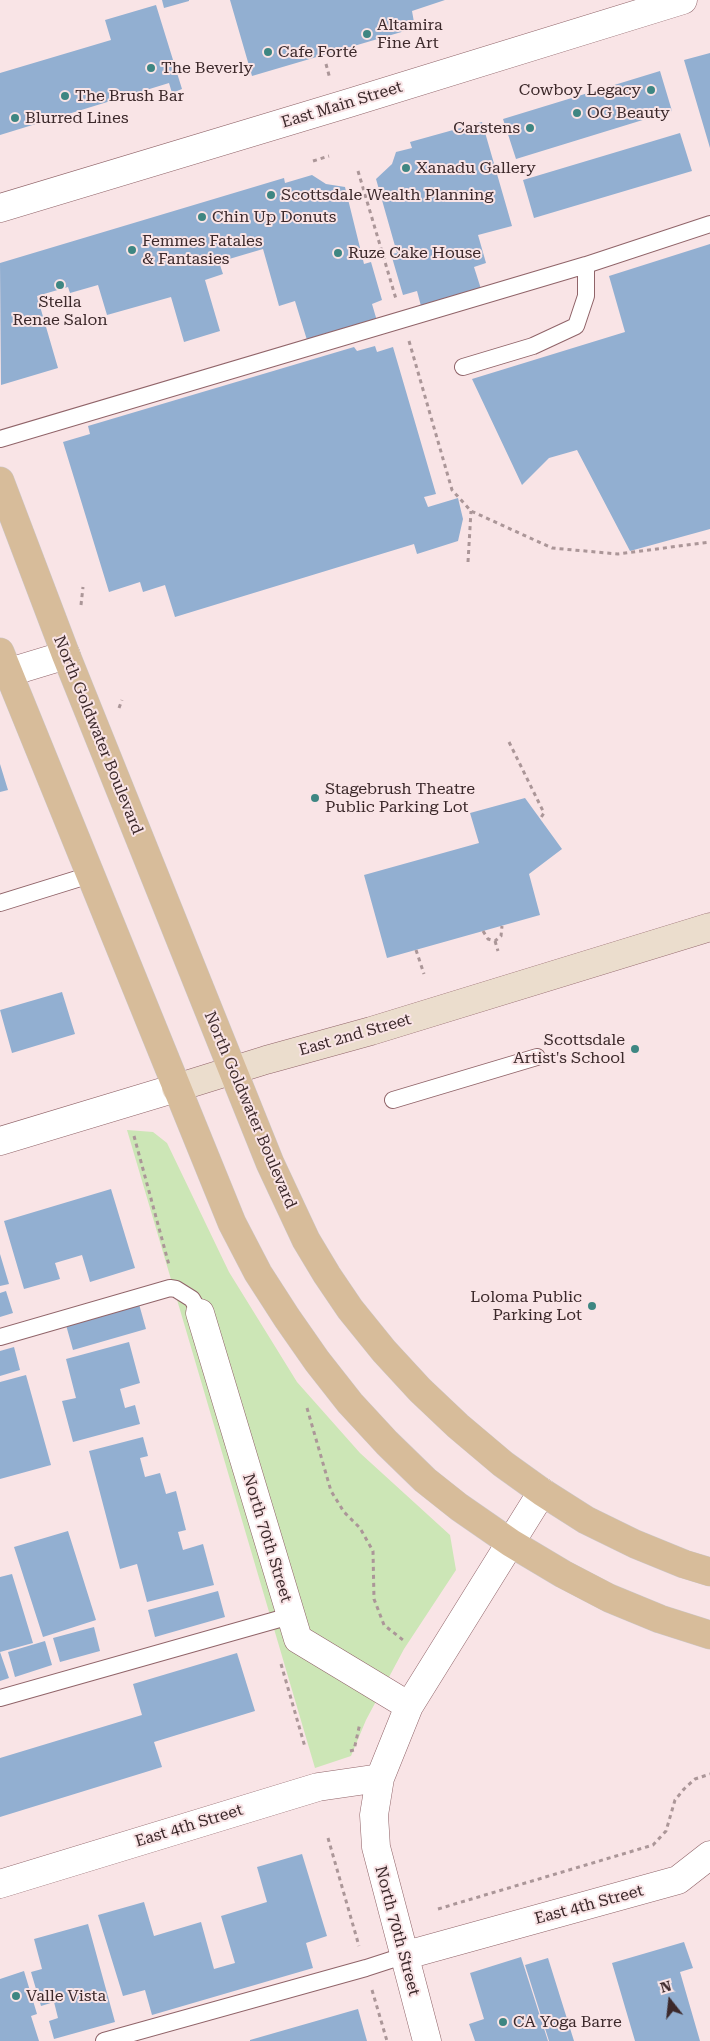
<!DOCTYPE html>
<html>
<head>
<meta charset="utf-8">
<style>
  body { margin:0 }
  #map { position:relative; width:710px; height:2041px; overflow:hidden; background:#f9e4e6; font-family:"Roboto Serif",serif }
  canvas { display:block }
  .north { position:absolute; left:645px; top:1976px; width:50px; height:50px; -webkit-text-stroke:4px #f9e4e6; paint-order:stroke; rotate:344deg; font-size:14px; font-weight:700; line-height:20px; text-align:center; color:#3c292b }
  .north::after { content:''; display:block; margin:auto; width:18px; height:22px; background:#3c292b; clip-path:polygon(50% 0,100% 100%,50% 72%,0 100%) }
</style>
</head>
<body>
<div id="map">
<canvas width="710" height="2041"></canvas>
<div class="north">N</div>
</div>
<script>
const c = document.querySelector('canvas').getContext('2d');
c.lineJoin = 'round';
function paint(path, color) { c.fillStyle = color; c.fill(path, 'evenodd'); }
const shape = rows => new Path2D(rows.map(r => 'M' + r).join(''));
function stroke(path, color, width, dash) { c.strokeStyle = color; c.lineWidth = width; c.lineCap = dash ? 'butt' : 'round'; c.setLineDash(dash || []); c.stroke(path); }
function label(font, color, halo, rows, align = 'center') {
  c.font = font + ' "Roboto Serif",serif'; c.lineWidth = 4; c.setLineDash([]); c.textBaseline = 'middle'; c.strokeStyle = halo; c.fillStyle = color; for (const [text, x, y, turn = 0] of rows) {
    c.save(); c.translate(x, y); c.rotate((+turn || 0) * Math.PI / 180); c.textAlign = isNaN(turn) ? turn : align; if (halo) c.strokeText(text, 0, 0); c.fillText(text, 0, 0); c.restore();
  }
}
const green = shape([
  [127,1130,153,1132,167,1143,229,1272,297,1382,360,1453,450,1535,456,1570,404,1649,366,1720,351,1756,315,1768]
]);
const building = shape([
  [162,0,189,0,189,1,164,8],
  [230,0,445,0,412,11,415,28,252,76],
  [156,5,182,89,172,93,169,83,0,135,0,73,111,40,105,20],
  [710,53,710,148,684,60],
  [660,71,672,111,516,159,503,119],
  [482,122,512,226,478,235,486,263,474,267,481,289,421,306,417,291,403,295,391,254,397,253,376,179,392,164,396,152,412,148,410,142],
  [680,133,692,171,534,218,523,180],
  [312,175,326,184,345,187,364,264,371,262,382,300,372,304,377,321,307,340,295,301,279,306,263,249,219,262,223,274,205,280,220,331,184,342,171,297,107,315,98,285,70,293,68,287,37,296,58,368,1,385,0,263,284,178,285,183],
  [710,244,710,529,630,551,577,450,549,458,522,485,472,379,625,332,609,276],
  [375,346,377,352,393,347,436,494,424,497,428,507,458,498,463,519,458,541,417,554,414,544,175,617,165,585,143,592,140,582,109,592,63,442,90,434,88,426,354,347,357,351],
  [0,764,8,790,0,792],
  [525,798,562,849,529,874,540,915,387,958,364,875,479,843,470,813],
  [62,992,75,1034,12,1053,0,1010],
  [111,1189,135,1268,90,1282,82,1255,55,1263,60,1279,24,1289,4,1221],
  [0,1254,9,1284,0,1286],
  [6,1291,13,1313,0,1317,0,1293],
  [139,1304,146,1329,73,1350,66,1325],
  [129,1342,140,1383,120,1389,125,1408,135,1405,140,1424,73,1442,62,1401,76,1398,66,1359],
  [14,1347,20,1370,0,1376,0,1351],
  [26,1375,51,1465,0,1479,0,1382],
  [143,1437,148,1456,140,1458,145,1477,160,1473,166,1494,176,1491,186,1530,178,1532,183,1550,203,1544,214,1585,147,1602,137,1564,120,1569,89,1451],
  [68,1531,96,1620,43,1637,14,1547],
  [12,1574,33,1643,0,1652,0,1577],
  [218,1591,225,1617,155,1637,148,1610],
  [94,1627,100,1651,60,1662,53,1638],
  [45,1641,52,1665,15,1677,8,1652],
  [0,1652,9,1678,0,1681],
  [237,1653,255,1711,154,1742,162,1767,0,1817,0,1758,142,1715,133,1684],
  [302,1854,327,1936,306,1943,313,1968,152,2015,145,1990,123,1996,98,1915,144,1902,154,1936,201,1922,214,1969,235,1963,221,1916,267,1902,257,1867],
  [88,1924,115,2022,54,2039,49,2021,58,2018,54,2002,41,2006,31,1972,42,1969,34,1939],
  [684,1942,693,1968,680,1972,700,2041,635,2041,612,1963],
  [521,1957,548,2041,475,2041,469,2024,484,2019,470,1973],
  [548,1958,574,2041,549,2041,525,1965],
  [24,1971,37,2014,31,2016,39,2041,0,2041,0,1979],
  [358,2009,367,2041,250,2041,250,2040]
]);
const path = shape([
  [326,64,330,79],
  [313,161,329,156],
  [358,171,396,299],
  [409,341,452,490,471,511,552,548,618,554,710,542],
  [468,562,471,511],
  [81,605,83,587],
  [119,708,122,700],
  [509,742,544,813,540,819],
  [483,931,488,939,495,941,501,936,502,926],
  [495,941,498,951],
  [416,950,424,974],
  [134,1136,169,1265],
  [307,1408,331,1491,344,1512,360,1528,373,1551,374,1599,384,1625,403,1640],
  [281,1664,305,1747],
  [350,1751,354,1750,360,1723],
  [328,1838,359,1946],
  [438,1909,653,1845,666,1831,675,1800,684,1789,695,1779,710,1774],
  [372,1990,387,2041]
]);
const lane = shape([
  [463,367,533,346,576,326,586,296,586,265],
  [0,439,586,265,710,224],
  [0,903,90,875],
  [393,1100,537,1057],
  [0,1337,170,1288,176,1289,192,1299,200,1313],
  [0,1698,290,1616],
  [104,2041,366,1968,403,1956]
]);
const street = shape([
  [0,208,349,103,683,0],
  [0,675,66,655],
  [0,1141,176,1088],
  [200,1313,298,1639,409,1706],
  [0,1884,318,1787,380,1778],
  [403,1956,678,1880,710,1855],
  [427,2041,376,1847,374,1815,380,1778,409,1706,542,1492]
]);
const secondary = shape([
  [176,1088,266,1060,371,1031,710,927]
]);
const primary = shape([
  [0,481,66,655,270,1163,306,1240,327,1275,350,1309,384,1351,420,1390,458,1426,503,1464,542,1492,586,1520,635,1544,684,1564,710,1572],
  [0,652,232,1223,258,1273,287,1318,317,1361,350,1403,387,1443,425,1480,459,1507,511,1543,563,1574,609,1598,660,1619,710,1635]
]);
const markers = [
  [367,34,5,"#3e8682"],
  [268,52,5,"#3e8682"],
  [151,68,5,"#3e8682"],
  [651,90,5,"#3e8682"],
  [65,96,5,"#3e8682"],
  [577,113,5,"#3e8682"],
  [15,118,5,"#3e8682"],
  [530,128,5,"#3e8682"],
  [406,168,5,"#3e8682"],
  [271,195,5,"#3e8682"],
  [202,217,5,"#3e8682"],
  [132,250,5,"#3e8682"],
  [338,253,5,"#3e8682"],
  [60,285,5,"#3e8682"],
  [315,798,5,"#3e8682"],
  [635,1049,5,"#3e8682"],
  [592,1306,5,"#3e8682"],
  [16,1996,5,"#3e8682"],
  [503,2022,5,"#3e8682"]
];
const poiNames = [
  ["Altamira",377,25],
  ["Fine Art",377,43],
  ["Cafe Forté",278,52],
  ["The Beverly",161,68],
  ["Cowboy Legacy",641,90,"right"],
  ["The Brush Bar",75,96],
  ["OG Beauty",587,113],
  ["Blurred Lines",25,118],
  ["Carstens",520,128,"right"],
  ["Xanadu Gallery",416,168],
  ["Scottsdale Wealth Planning",281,195],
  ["Chin Up Donuts",212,217],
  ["Femmes Fatales",142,241],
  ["& Fantasies",142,259],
  ["Ruze Cake House",348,253],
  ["Stella",60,302,"center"],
  ["Renae Salon",60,320,"center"],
  ["Stagebrush Theatre",325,789],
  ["Public Parking Lot",325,807],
  ["Scottsdale",625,1040,"right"],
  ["Artist's School",625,1058,"right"],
  ["Loloma Public",582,1297,"right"],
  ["Parking Lot",582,1315,"right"],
  ["Valle Vista",26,1996],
  ["CA Yoga Barre",513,2022]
];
const streetNames = [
  ["East Main Street",342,105,-17],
  ["North Goldwater Boulevard",98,735,68],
  ["East 2nd Street",355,1035,-16],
  ["North Goldwater Boulevard",250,1110,67],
  ["North 70th Street",267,1538,73],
  ["East 4th Street",189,1826,-17],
  ["East 4th Street",589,1905,-15],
  ["North 70th Street",397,1931,75]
];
paint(green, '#cce6b6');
paint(building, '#92afd1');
stroke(lane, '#906469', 18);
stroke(street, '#906469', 29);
stroke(secondary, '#906469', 29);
stroke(primary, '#ccc7c8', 29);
stroke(path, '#ab9698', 3, [4, 4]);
stroke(lane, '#fff', 16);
stroke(street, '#fff', 28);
stroke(secondary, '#ebddcd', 28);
stroke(primary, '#d7bc9a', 28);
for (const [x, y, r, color] of markers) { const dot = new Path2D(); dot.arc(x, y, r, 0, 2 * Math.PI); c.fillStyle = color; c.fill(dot); stroke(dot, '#f9e4e6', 2); }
label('16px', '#3c292b', '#f9e4e6', poiNames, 'left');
label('16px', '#3c292b', '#f9e4e6', streetNames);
</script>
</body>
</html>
